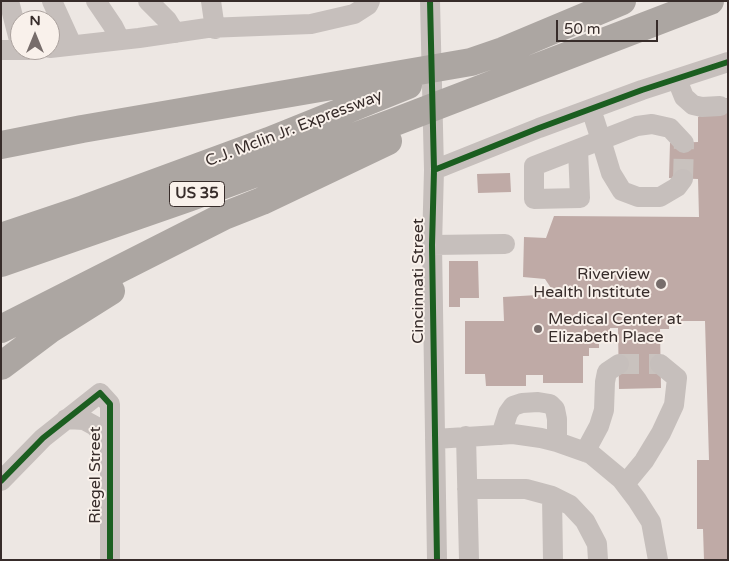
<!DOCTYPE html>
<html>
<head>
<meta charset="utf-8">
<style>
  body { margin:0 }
  #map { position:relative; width:729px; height:561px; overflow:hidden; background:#ede7e3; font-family:"Varela Round",sans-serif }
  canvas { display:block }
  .frame { position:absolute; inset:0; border:2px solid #372c2a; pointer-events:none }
  .north { position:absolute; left:10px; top:10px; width:50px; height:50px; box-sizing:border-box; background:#f9f1eb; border:1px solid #aba29e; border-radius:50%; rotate:0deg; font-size:14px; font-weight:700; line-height:20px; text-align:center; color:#372c2a }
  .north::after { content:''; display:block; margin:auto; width:18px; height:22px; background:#776d6b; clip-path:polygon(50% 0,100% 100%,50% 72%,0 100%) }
  .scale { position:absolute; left:556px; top:20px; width:102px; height:22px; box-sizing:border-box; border:2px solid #372c2a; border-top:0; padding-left:6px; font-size:15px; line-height:18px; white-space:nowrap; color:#372c2a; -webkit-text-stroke:4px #f9f1eb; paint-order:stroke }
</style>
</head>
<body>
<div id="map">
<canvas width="729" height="561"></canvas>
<div class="frame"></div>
<div class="north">N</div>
<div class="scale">50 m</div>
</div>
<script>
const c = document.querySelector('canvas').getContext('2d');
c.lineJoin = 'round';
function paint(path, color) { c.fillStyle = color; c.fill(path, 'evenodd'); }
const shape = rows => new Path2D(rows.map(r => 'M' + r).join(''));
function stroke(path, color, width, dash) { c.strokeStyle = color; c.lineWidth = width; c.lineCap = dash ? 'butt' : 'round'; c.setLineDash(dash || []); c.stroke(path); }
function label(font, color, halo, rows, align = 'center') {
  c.font = font + ' "Varela Round",sans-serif'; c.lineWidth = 4; c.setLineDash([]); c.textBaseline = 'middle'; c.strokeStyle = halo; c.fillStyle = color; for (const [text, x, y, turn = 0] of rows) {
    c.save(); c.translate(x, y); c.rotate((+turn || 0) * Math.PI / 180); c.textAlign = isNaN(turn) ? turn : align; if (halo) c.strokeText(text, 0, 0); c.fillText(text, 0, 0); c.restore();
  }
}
const building = shape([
  [720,98,728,98,728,560,704,560,703,529,697,529,697,460,709,460,705,321,669,321,669,329,660,329,661,388,619,389,618,328,610,328,609,340,599,340,599,348,589,348,589,356,583,356,583,383,543,383,543,375,526,375,526,386,486,386,485,374,465,374,465,321,504,321,503,297,555,294,545,279,523,277,524,237,546,238,554,216,699,217,698,179,669,178,670,143,698,142,698,117,709,111],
  [510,173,511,192,478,193,477,174],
  [449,261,478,261,479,298,460,298,460,307,449,307]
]);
const minorTunnel = shape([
  [683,179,684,143],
  [619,364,660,364]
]);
const minor = shape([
  [9,1,20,44],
  [52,1,72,45],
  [96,1,113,26,120,40],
  [148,1,167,20,175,33],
  [211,1,215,29],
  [430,1,434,170,432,245,437,560],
  [50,48,139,38,207,28,311,24,354,14,368,5,370,1],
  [1,50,29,50],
  [679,78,680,87,684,97,693,105,702,107,720,106],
  [578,149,580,198,534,199,534,166,601,140,591,109],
  [434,170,539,128,642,90,728,62],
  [683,179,677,187,660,197,638,197,622,191,611,173,601,140,637,126,652,124,670,128,684,143],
  [432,245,505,244],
  [66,419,84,420,95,426,103,435,110,447],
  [501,435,508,413,513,406,522,403,538,402,550,404,555,409,557,419,557,442],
  [466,436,469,560],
  [435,439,513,434,541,438,557,442,591,454,621,479,637,500,651,522,658,560],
  [585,452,599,426,604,410,605,382,607,372,619,364],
  [1,481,43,438,100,393,110,404,110,560],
  [625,484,644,461,661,433,674,405,677,378,660,364],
  [467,489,526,489,552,496,553,560],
  [552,496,570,505,585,521,597,544,598,560]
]);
const highway = shape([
  [1,145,82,129,471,62,503,51,622,1],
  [1,237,84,209,269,141,408,85],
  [1,263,188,198,392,123,710,1],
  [1,329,224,216,262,201,388,141],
  [1,366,49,330,111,291]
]);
const cycleway = shape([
  [430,1,434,170,432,245,437,560],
  [434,170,539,128,642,90,728,62],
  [1,481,43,438,100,393,110,404,110,560]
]);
const markers = [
  [661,284,6,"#776d6b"],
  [538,329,5,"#776d6b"]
];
const shields = [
  [197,194,55]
];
const shieldNames = [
  ["US 35",197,194]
];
const streetNames = [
  ["C.J. Mclin Jr. Expressway",294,129,-21],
  ["Cincinnati Street",419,281,-90],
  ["Riegel Street",96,475,-90]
];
const poiNames = [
  ["Riverview",650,275],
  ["Health Institute",650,293],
  ["Medical Center at",548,320,"left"],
  ["Elizabeth Place",548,338,"left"]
];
paint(building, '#bfaaa6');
stroke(minorTunnel, '#c9c2be', 20, [20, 10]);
stroke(minor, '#c6bfbc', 20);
stroke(highway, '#aca6a2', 28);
stroke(cycleway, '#1b5e20', 6);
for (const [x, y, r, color] of markers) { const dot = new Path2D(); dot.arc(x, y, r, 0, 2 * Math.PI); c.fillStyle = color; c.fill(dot); stroke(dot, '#f9f1eb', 2); }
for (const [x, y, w] of shields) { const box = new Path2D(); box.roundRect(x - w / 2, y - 12.5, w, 25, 4); c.fillStyle = '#f9f1eb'; c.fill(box); stroke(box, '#372c2a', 1); }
label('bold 15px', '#372c2a', null, shieldNames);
label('16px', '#372c2a', '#f9f1eb', streetNames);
label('16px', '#372c2a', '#f9f1eb', poiNames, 'right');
</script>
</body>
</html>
